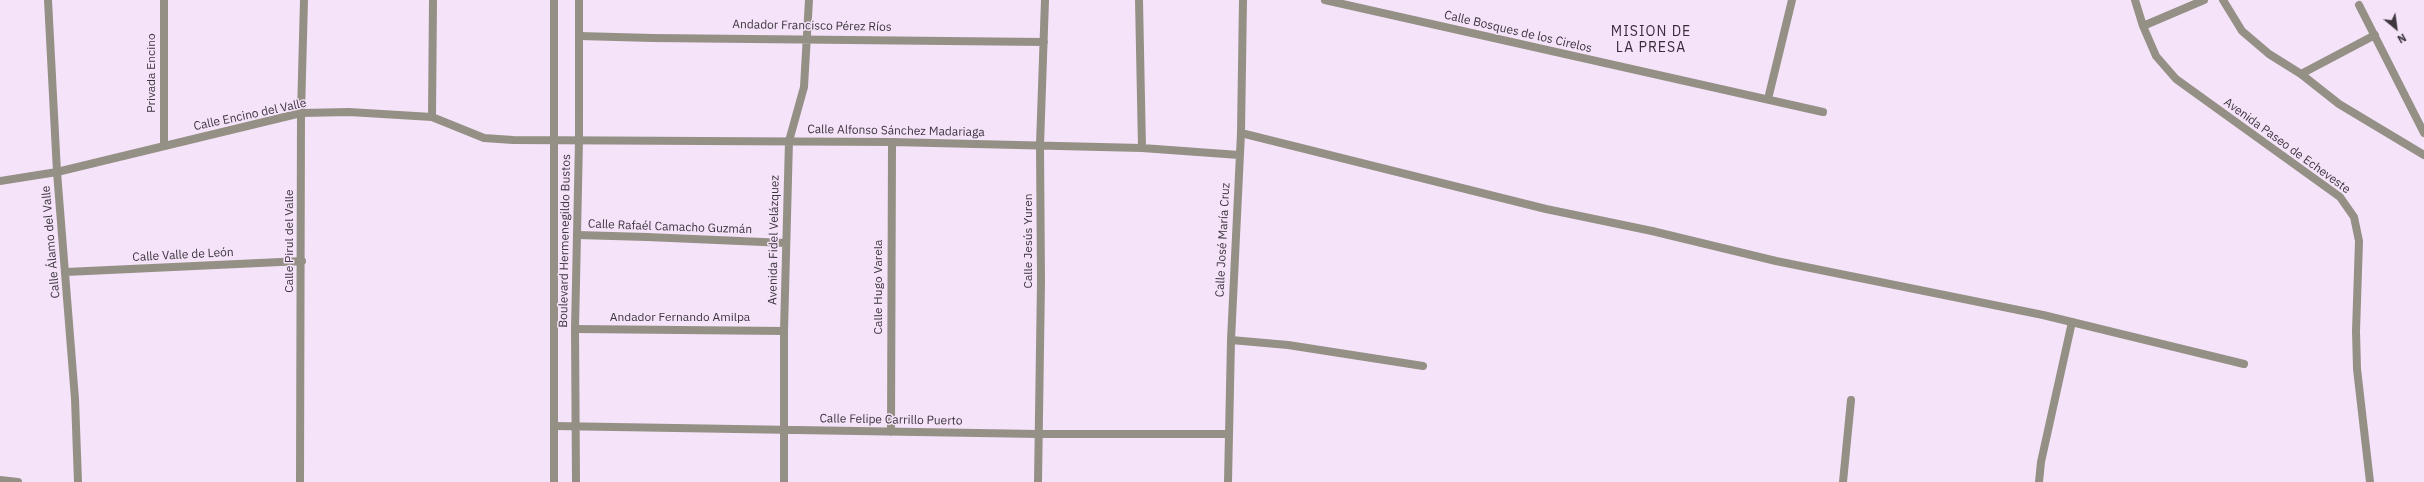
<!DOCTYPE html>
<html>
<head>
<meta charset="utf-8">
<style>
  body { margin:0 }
  #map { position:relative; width:2424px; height:482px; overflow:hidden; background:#f5e3f9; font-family:"IBM Plex Sans",sans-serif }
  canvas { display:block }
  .north { position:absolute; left:2376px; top:8px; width:40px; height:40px; -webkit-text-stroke:3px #f5e3f9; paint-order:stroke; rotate:151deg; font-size:11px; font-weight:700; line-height:16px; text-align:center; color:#3d363f }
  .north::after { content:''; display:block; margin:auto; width:14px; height:18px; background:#3d363f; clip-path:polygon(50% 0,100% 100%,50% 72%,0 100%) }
</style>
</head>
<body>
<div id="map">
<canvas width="2424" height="482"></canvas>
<div class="north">N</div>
</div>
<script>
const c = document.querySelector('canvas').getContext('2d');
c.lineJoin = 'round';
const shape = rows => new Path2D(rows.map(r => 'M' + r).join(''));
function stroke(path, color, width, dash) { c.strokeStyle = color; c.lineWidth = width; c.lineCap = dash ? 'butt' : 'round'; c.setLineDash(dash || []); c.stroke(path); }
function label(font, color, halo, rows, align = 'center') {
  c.font = font + ' "IBM Plex Sans",sans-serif'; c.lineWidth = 3; c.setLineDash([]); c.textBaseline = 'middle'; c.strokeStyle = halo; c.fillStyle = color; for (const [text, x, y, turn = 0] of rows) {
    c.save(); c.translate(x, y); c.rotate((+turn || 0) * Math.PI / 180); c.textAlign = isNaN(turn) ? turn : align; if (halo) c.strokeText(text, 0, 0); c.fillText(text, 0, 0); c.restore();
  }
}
const service = shape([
  [577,235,647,237],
  [1231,340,1288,345,1423,366],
  [1843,482,1851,400],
  [2039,482,2041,462,2072,322]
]);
const pedestrian = shape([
  [579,36,653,38]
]);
const minor = shape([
  [48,0,57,172,75,399,78,482],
  [1139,0,1142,148],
  [1325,0,1823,112],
  [2135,0,2143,26,2156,56,2176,79,2340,197,2354,217,2359,241,2356,331,2357,369,2370,482],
  [2223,0,2242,31,2269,54,2301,74,2339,104,2424,155],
  [2359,5,2424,133],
  [2143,26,2204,0],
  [653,38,1044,42],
  [2301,74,2375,35],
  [1768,99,1792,0],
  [432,117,433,0],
  [1241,133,1546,209,1652,231,1776,261,2043,315,2244,364],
  [164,146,164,0],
  [0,181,57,172,301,113,349,112,432,117,484,138,513,140,892,142,1142,148,1239,155],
  [647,237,786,243],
  [66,272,302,261],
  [575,329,784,331],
  [554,426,1038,434,1228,434],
  [891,432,892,142],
  [0,480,18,482],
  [300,482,301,113,304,0],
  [784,482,784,331,789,141,804,87,809,0],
  [1038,482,1041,282,1040,145,1045,0],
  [1228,482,1231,340,1241,133,1243,0]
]);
const tertiary = shape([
  [554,482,554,0],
  [576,482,575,329,579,140,579,0]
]);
const streetNames = [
  ["Andador Francisco Pérez Ríos",812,26,1],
  ["Calle Bosques de los Cirelos",1518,32,13],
  ["Privada Encino",152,73,-90],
  ["Calle Encino del Valle",250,115,-12],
  ["Calle Alfonso Sánchez Madariaga",896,131,1],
  ["Avenida Paseo de Echeveste",2287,146,36],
  ["Calle Rafaél Camacho Guzmán",670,227,2],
  ["Avenida Fidel Velázquez",774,240,-89],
  ["Calle José María Cruz",1223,240,-87],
  ["Calle Pirul del Valle",290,241,-90],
  ["Boulevard Hermenegildo Bustos",565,241,-89],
  ["Calle Jesús Yuren",1029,241,-90],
  ["Calle Álamo del Valle",51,242,-95],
  ["Calle Valle de León",183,255,-3],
  ["Calle Hugo Varela",879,287,-90],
  ["Andador Fernando Amilpa",680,318],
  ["Calle Felipe Carrillo Puerto",891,420,1]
];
const quarterNames = [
  ["MISION DE",1651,32],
  ["LA PRESA",1651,48]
];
stroke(service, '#959085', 8);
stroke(pedestrian, '#959085', 8);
stroke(minor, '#959085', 8);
stroke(tertiary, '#959085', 8);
label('12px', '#3d363f', '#f5e3f9', streetNames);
c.letterSpacing = '1px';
label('14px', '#3a2b3c', '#f5e3f9', quarterNames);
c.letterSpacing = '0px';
</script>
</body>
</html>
